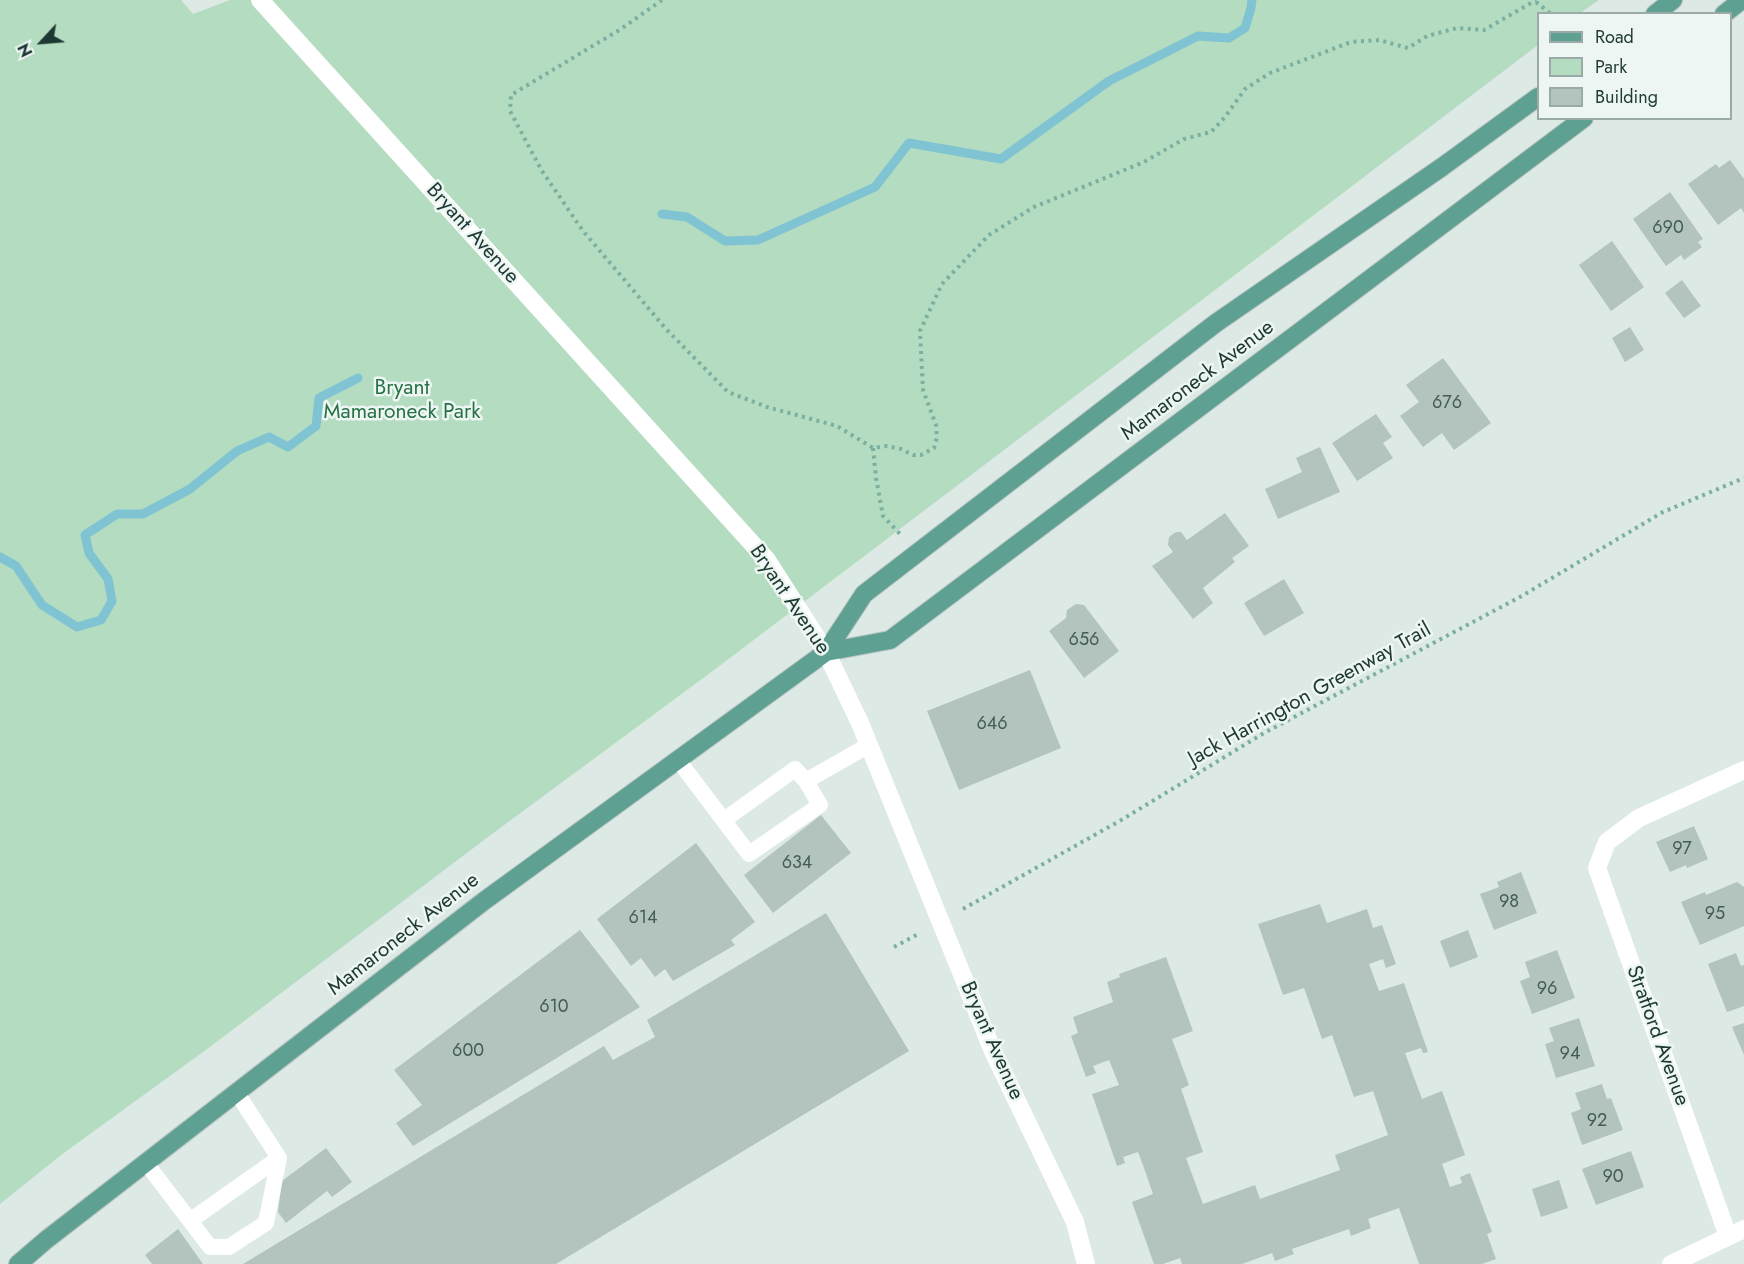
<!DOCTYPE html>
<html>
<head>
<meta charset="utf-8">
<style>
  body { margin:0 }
  #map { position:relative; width:1744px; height:1264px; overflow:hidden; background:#dce9e4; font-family:Jost,sans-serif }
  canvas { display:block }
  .legend { position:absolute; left:1537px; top:12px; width:195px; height:108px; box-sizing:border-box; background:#edf6f2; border:2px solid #9aaaa6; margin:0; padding:8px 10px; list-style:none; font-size:18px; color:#1e3933 }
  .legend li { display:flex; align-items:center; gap:12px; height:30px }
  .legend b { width:30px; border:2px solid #9aaaa6 }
  .north { position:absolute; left:12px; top:12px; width:60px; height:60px; -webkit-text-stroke:4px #edf6f2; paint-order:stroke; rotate:244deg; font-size:16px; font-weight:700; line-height:24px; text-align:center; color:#1e3933 }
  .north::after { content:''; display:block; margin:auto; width:21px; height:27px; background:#1e3933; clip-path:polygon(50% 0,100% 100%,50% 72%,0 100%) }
</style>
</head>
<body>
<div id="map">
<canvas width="1744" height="1264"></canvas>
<ul class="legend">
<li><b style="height:8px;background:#5ea193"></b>Road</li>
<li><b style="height:16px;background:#b3dcc0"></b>Park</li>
<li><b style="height:16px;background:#b2c4bd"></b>Building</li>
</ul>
<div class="north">N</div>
</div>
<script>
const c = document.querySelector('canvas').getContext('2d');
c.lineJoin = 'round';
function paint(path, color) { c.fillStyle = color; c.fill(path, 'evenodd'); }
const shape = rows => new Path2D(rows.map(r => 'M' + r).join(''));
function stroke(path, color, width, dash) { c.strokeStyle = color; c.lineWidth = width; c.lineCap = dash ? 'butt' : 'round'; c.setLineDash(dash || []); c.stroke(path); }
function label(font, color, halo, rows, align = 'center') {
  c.font = font + ' Jost,sans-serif'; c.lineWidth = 5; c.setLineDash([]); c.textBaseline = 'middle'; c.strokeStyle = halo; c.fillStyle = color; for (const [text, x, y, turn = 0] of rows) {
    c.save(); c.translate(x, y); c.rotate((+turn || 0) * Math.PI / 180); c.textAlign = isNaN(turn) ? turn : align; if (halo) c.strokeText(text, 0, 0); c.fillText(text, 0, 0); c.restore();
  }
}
const green = shape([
  [0,0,181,0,193,14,230,0,1599,0,1580,13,1538,14,1538,45,714,670,492,834,207,1049,61,1155,0,1204]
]);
const stream = shape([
  [662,214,687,217,725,241,758,240,875,187,909,143,1001,159,1109,81,1198,36,1229,38,1245,28,1251,8,1252,0],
  [0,557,16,566,42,605,77,627,101,620,112,601,108,579,89,553,85,535,117,514,143,514,190,489,237,451,269,437,288,447,316,426,319,398,358,378]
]);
const building = shape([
  [1730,160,1744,179,1744,213,1741,208,1718,225,1688,184,1716,164,1719,168],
  [1670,192,1703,239,1698,242,1702,247,1684,260,1681,255,1666,266,1633,219],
  [1612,241,1644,287,1611,311,1579,265],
  [1682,280,1701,306,1684,318,1665,293],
  [1630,327,1644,350,1625,362,1612,338],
  [1443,358,1491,423,1454,450,1442,433,1423,447,1400,416,1419,402,1406,385],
  [1376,414,1392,437,1383,443,1393,458,1357,481,1332,443],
  [1320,447,1340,492,1278,519,1265,489,1302,472,1296,458],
  [1225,513,1249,546,1232,558,1235,562,1203,588,1213,603,1193,619,1152,566,1173,552,1168,545,1169,537,1176,532,1181,532,1187,540],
  [1284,579,1304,613,1264,636,1244,603],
  [1076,604,1084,605,1119,651,1084,678,1049,631,1066,618,1067,610],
  [1030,670,1061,748,959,790,927,711],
  [821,815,851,853,773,913,744,875],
  [1694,826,1708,859,1687,868,1686,865,1670,872,1656,842],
  [696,843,755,922,731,940,735,945,673,981,665,969,655,977,641,958,631,966,597,919],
  [1521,872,1537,913,1494,930,1480,894,1499,887,1497,882],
  [1737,882,1744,887,1744,926,1700,945,1681,902,1705,892,1706,895],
  [1320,904,1327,923,1367,909,1373,928,1382,925,1396,964,1386,968,1383,959,1369,964,1379,991,1404,983,1428,1052,1423,1053,1421,1048,1405,1053,1422,1099,1442,1091,1465,1155,1442,1164,1450,1187,1462,1183,1460,1177,1470,1173,1492,1232,1487,1234,1496,1259,1482,1264,1419,1264,1399,1208,1368,1219,1371,1228,1351,1236,1349,1229,1292,1249,1294,1254,1275,1261,1272,1253,1242,1264,1182,1264,1180,1258,1163,1264,1154,1264,1132,1202,1153,1194,1144,1168,1138,1152,1123,1157,1125,1163,1117,1166,1092,1094,1119,1085,1109,1060,1093,1066,1096,1073,1086,1077,1071,1036,1078,1033,1073,1017,1113,1002,1107,982,1120,977,1119,974,1166,957,1193,1031,1172,1039,1189,1085,1181,1089,1203,1152,1186,1158,1203,1204,1255,1185,1260,1199,1340,1170,1335,1155,1388,1135,1373,1091,1354,1097,1332,1035,1322,1039,1304,988,1283,995,1258,924],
  [826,913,909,1051,556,1264,243,1264,604,1046,613,1060,655,1037,647,1020],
  [580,930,640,1007,413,1146,396,1123,422,1105,394,1070],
  [1468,930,1478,957,1450,968,1440,941],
  [1557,950,1575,998,1532,1014,1520,981,1530,977,1525,962],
  [1736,953,1741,966,1744,965,1744,1006,1727,1012,1708,964],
  [1579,1018,1595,1066,1556,1078,1545,1044,1554,1041,1549,1028],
  [1744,1023,1744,1055,1732,1027],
  [1602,1084,1607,1099,1611,1098,1623,1130,1582,1145,1571,1113,1581,1109,1575,1093],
  [326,1148,352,1182,332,1197,327,1191,286,1223,278,1212,282,1181],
  [1631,1151,1644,1187,1596,1205,1582,1169],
  [1559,1180,1568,1208,1541,1217,1532,1189],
  [178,1229,203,1264,152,1264,145,1255]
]);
const path = shape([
  [662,0,621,29,511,95,510,111,542,171,583,231,666,329,728,392,767,407,837,426,873,448,887,446,901,449,913,455,921,455,934,448,937,437,936,425,923,390,920,331,942,284,989,235,1034,207,1144,162,1184,139,1211,132,1225,117,1245,89,1270,73,1351,42,1379,40,1408,48,1427,36,1457,28,1484,30,1536,0],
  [1536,2,1551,14],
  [873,448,876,478,883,516,901,535],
  [963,909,1123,819,1264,733,1520,597,1663,512,1744,478],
  [894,947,920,933]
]);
const service = shape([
  [678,760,749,854,820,805,806,781,795,769,724,820],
  [806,781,869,745],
  [146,1163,210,1247,229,1247,266,1223,279,1158,237,1093],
  [191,1220,279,1158]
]);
const minor = shape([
  [1728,1236,1597,868,1607,842,1639,818,1744,770],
  [1671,1264,1744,1229]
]);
const tertiary = shape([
  [260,0,767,560,826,652,860,723,922,876],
  [959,967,992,1049,1075,1222,1086,1264]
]);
const primary = shape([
  [1655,14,1673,0],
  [1724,14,1742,0],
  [826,652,890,640,1584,118],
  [18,1264,46,1240,484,901,826,652,864,594,1216,323,1442,167,1538,97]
]);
const tertiaryBridge = shape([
  [922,876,959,967]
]);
const numberNames = [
  ["690",1668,229],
  ["676",1447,404],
  ["656",1084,641],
  ["646",992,725],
  ["97",1682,850],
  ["634",797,864],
  ["98",1509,903],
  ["95",1715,915],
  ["614",643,919],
  ["96",1547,990],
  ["610",554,1008],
  ["600",468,1052],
  ["94",1570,1055],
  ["92",1597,1122],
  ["90",1613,1178]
];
const streetNames = [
  ["Bryant Avenue",472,234,48],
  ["Mamaroneck Avenue",1198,381,-37],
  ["Bryant Avenue",789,600,56],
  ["Jack Harrington Greenway Trail",1310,695,-29],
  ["Mamaroneck Avenue",404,935,-38],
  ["Stratford Avenue",1657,1036,70],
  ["Bryant Avenue",991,1041,66]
];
const parkNames = [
  ["Bryant",402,389],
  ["Mamaroneck Park",402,413]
];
paint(green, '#b3dcc0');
stroke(stream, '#80c3d2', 9);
paint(building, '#b2c4bd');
stroke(primary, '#bcc4c2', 20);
stroke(path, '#7bafa0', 4, [3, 4.5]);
stroke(service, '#fff', 16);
stroke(minor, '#fff', 18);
stroke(tertiary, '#fff', 18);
stroke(primary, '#5ea193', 18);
stroke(tertiaryBridge, '#fff', 18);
label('18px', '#435c56', null, numberNames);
label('21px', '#1e3933', '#edf6f2', streetNames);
label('21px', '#277146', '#edf6f2', parkNames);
</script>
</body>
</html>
